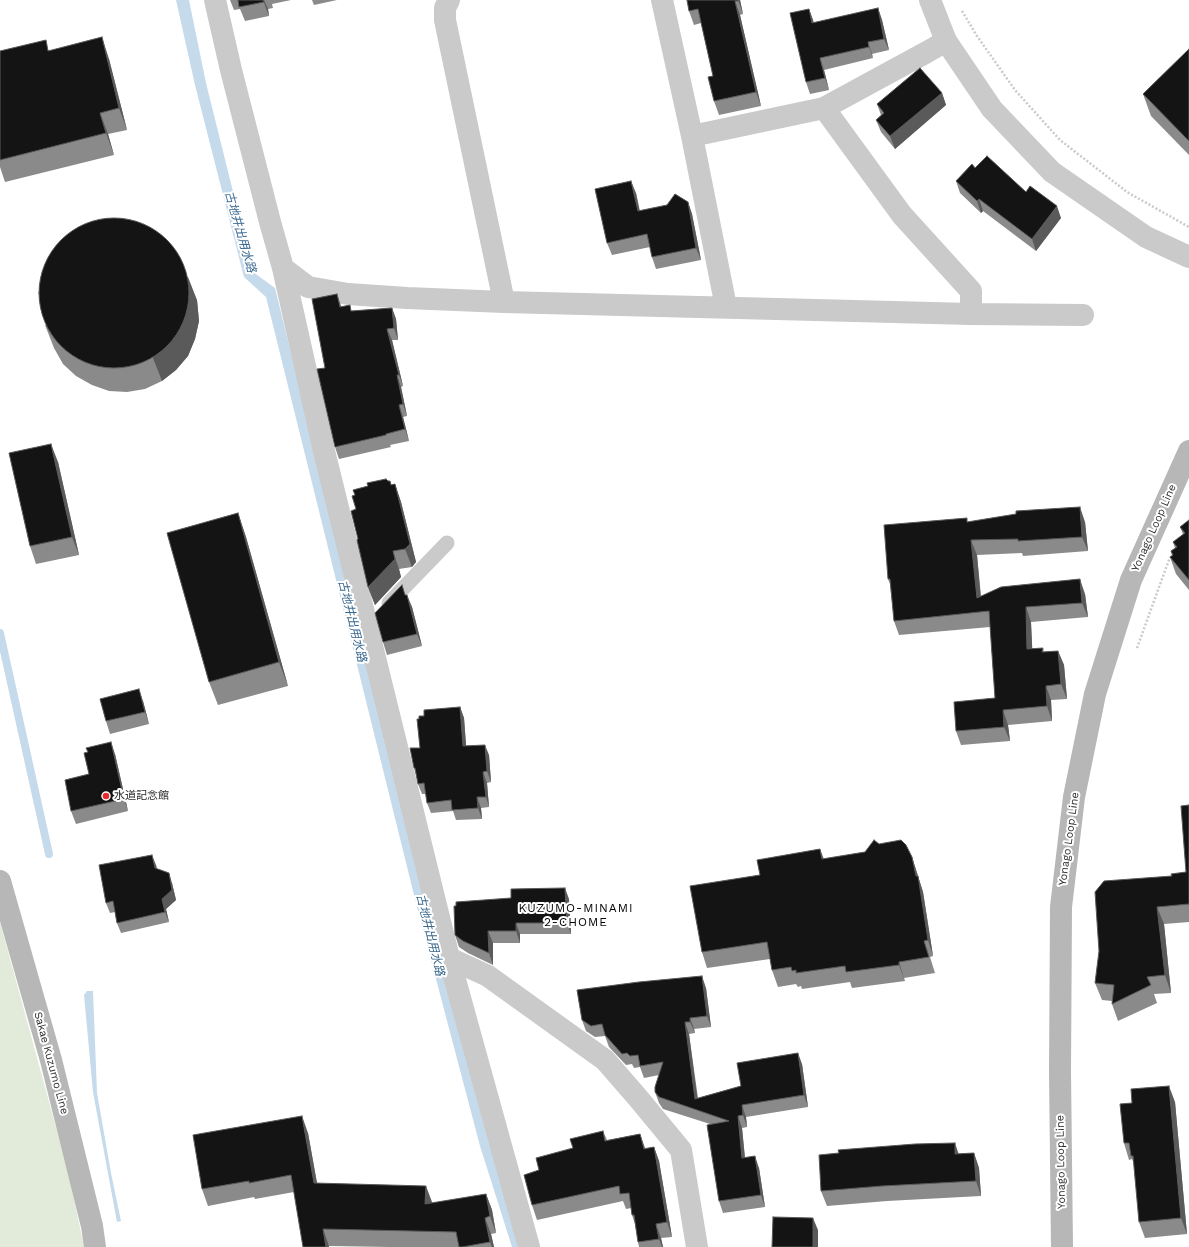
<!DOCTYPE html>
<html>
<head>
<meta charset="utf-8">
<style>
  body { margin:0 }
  canvas { display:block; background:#fff }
</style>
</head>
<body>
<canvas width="1189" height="1247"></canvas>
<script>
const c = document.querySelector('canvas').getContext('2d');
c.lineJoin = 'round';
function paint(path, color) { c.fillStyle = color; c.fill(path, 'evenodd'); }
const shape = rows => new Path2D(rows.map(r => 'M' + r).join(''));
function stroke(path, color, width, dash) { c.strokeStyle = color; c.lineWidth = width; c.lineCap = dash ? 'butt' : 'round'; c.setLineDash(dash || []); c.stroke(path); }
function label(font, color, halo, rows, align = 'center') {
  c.font = font + ' "Work Sans","Noto Sans JP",sans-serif'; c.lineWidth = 4; c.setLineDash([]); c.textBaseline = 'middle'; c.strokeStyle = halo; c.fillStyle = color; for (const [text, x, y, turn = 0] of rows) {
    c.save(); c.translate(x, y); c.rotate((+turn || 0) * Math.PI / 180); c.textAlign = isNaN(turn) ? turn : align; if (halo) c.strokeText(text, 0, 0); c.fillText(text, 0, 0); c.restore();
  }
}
const green = shape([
  [0,922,69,1175,84,1247,0,1247]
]);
const water = shape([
  [176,0,189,0,206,83,253,272,275,288,344,568,523,1247,512,1247,480,1146,416,903,266,297,244,277,195,85],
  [87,991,93,991,97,1093,111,1173,121,1221,117,1222,93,1092,84,995]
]);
const stream = shape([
  [0,633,49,854]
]);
const path = shape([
  [962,11,977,36,1015,90,1060,140,1127,192,1189,227],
  [1137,648,1170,557]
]);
const service = shape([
  [389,603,447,543]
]);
const minor = shape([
  [215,0,231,70,270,222,283,268,324,451,449,958,529,1247],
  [449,0,445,8,445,20,504,302],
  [662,0,692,136,726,307],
  [824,108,927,52,946,41],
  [692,136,824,108,902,215,971,291,971,314],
  [283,268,308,287,348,294,407,298,504,302,971,314,1083,315],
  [449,958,488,976,605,1060,638,1098,681,1150,697,1247]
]);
const tertiary = shape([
  [930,0,946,41,992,109,1052,172,1146,237,1189,257]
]);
const secondary = shape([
  [0,881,51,1060,92,1226,95,1247],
  [1062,1247,1060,1072,1061,907,1074,797,1095,694,1131,580,1189,451]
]);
const wall = shape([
  [230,0,291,0,272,4,273,8,268,9,269,16,245,21,240,9,234,10],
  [312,0,337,0,314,5],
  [687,0,740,0,743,14,740,15,761,106,719,115,714,101,713,76,701,23,694,25,689,11],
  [878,8,882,20,889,50,872,54,873,58,824,70,829,90,810,94,806,82,809,9,814,23],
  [1189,49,1189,155,1151,116,1143,94],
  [50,50,109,59,127,130,108,134,114,155,5,182,0,167,0,51],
  [942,93,946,105,895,149,881,132,876,120,881,115,877,104],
  [975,168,1026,192,1061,218,1036,251,983,211,981,213,960,193,956,181],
  [636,193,640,211,688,202,692,214,701,260,656,269,652,257,650,247,612,255,607,243],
  [197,300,199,321,195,339,188,356,176,370,162,381,145,389,127,392,109,391,92,385,76,376,63,364,54,348,45,325],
  [342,306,352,311,392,308,396,319,398,340,392,340,403,386,401,387,407,416,403,417,409,441,390,445,391,447,339,459,335,447,325,368],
  [58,462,79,555,36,564,30,546],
  [388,481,390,481,391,484,395,484,401,502,416,562,412,567,399,569,401,577,375,605,368,587,358,539,355,495],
  [238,513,246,537,288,686,218,705,209,682],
  [1189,520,1189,590,1176,574,1170,557,1172,556,1171,551,1175,548,1173,542,1183,534,1180,527],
  [968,522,1085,522,1088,551,1023,556,1022,553,977,555,981,596,1085,594,1088,617,1031,622,1032,649,1043,648,1044,652,1058,651,1064,665,1067,699,1051,700,1052,721,1008,725,1010,741,961,745,956,731,995,698,990,627,899,635,894,621,890,584,888,579],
  [406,595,412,607,422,646,387,655,383,642],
  [143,701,149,724,110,734,106,721],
  [460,707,464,718,466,746,489,755,491,782,487,783,489,807,481,808,482,819,456,820,453,811,431,813,427,803,426,794,422,794,418,784,416,775,414,768,420,748,419,719,424,716],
  [88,752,115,754,128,811,76,824,71,811,89,774],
  [1189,805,1189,922,1164,924,1171,993,1154,994,1157,1003,1118,1021,1112,1004,1112,1001,1102,1000,1095,983,1172,876,1186,872],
  [879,844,912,857,923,892,933,956,930,957,935,973,904,978,905,981,852,988,850,982,802,989,801,986,798,987,796,984,778,987,772,970,770,959,707,968,702,952,760,875,824,859,865,852],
  [156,865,157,869,172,883,176,900,166,909,169,922,121,933,117,923,115,912,110,913,106,903],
  [569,899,571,934,520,934,520,943,493,943,493,965,468,953,459,947,455,935],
  [706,988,711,1027,694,1029,695,1033,689,1034,698,1098,741,1086,802,1064,808,1107,746,1117,747,1127,742,1128,745,1157,759,1168,765,1207,723,1213,719,1201,710,1124,663,1109,659,1103,655,1092,659,1075,644,1078,640,1067,634,1068,632,1064,626,1065,609,1047,605,1036,595,1037,586,1031,582,1020],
  [1175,1102,1187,1234,1145,1238,1139,1222,1134,1164,1132,1159,1129,1160,1124,1143],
  [603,1131,607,1140,640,1134,645,1148,654,1147,659,1161,672,1237,661,1238,663,1247,639,1247,638,1242,635,1224,632,1215,631,1208,626,1209,623,1201,537,1220,532,1205,573,1148],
  [308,1133,317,1183,432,1202,432,1203,486,1194,492,1210,496,1233,491,1234,494,1247,389,1247,329,1246,294,1192,255,1199,254,1197,208,1206,202,1189],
  [974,1153,979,1168,981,1196,887,1201,827,1206,821,1191,959,1154]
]);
const shadedWall = shape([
  [263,0,264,0,268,9,269,16],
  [738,0,740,0,743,14],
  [735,1,740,15,761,106,756,92],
  [878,8,882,20,889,50,884,39],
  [809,9,813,20,816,34,812,23],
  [102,37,109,59,127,130,119,108],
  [868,42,872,54,873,58,869,47],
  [820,58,824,70,829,90,825,78],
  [942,93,946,105,895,149,890,136],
  [100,113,108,134,114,155,106,133],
  [631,181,636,193,642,224,638,211],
  [979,199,983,211,981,213,977,201],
  [688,202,692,214,701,260,696,248],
  [1057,206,1061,218,1036,251,1032,239],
  [188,277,197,300,199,321,195,339,188,356,176,370,162,381,153,358],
  [337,294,345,318,340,307],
  [392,308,396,319,398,340,394,328],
  [387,329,392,340,403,386,399,375],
  [397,375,401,387,407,416,403,404],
  [399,405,403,417,409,441,405,429],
  [51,444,58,462,79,555,72,537],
  [395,484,401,502,416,562,412,567,405,549],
  [1080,507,1085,522,1088,551,1082,537],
  [238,513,246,537,288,686,279,662],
  [971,540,977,555,982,612,977,598],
  [393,551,399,569,401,577,375,605,368,587],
  [1080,579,1085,594,1088,617,1082,603],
  [407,595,412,607,422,646,417,634],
  [1026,607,1031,622,1033,664,1027,649],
  [1058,651,1064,665,1067,699,1061,684],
  [1046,686,1051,700,1052,721,1047,706],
  [139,689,143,701,149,724,145,712],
  [460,707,464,718,467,757,463,746],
  [1003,710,1008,725,1010,741,1004,727],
  [111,742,115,754,128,811,124,799],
  [485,745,489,755,491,782,487,771],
  [483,772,487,783,489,807,486,797],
  [477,797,481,808,482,819,478,808],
  [820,849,826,865,822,859],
  [152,855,156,865,159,878,155,868],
  [912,857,923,892,933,956,928,940,916,876],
  [169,873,172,883,176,900,166,909,169,922,165,912,162,899],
  [565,888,569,899,571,934,567,923],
  [1157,907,1164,924,1171,993,1165,975],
  [516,923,520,934,520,943,516,931],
  [488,931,493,943,493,965,489,953],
  [899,962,904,978,905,981,899,965],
  [702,976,706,988,711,1027,707,1016],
  [690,1018,694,1029,695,1033,690,1022],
  [685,1022,689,1034,699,1111,695,1099],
  [798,1053,802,1064,808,1107,804,1095],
  [1169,1086,1175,1102,1187,1234,1181,1218],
  [742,1105,746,1117,747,1127,743,1115],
  [302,1116,308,1133,320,1200,314,1183],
  [738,1116,742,1128,746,1170,742,1158],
  [640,1134,645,1149,644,1149],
  [955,1143,960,1158,955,1154],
  [654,1147,659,1161,672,1237,667,1222],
  [974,1153,979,1168,981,1196,976,1181],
  [755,1156,759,1168,765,1207,761,1195],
  [426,1186,432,1202,431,1220,425,1204],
  [486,1194,492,1210,496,1233,490,1216],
  [485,1218,491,1234,494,1247,492,1247,490,1242],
  [813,1218,818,1230,818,1247,813,1247],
  [656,1224,661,1238,663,1247,662,1247,659,1239],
  [323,1229,329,1246,329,1247,326,1247]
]);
const building = shape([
  [238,0,263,0,264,2,239,7,238,0],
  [687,0,738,0,738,1,735,1,756,92,714,101,708,77,713,76,698,9,689,11,687,0],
  [878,8,884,39,868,42,869,47,820,58,825,78,806,82,790,13,809,9,812,23,878,8],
  [102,37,119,108,100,113,106,133,0,160,0,51,46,40,48,51,102,37],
  [1189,49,1189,141,1143,94,1189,49],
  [920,68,942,93,890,136,876,120,884,113,877,104,920,68],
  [987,156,1026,192,1030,186,1057,206,1032,239,979,199,977,201,956,181,972,164,975,168,987,156],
  [631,181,638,211,667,205,675,194,688,202,696,248,652,257,647,234,607,243,595,189,631,181],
  '39 293a75 75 0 1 1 150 0a75 75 0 1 1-150 0Z',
  [337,294,340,307,350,305,351,311,392,308,394,328,387,329,399,375,397,375,403,404,399,405,405,429,386,434,386,435,335,447,317,369,325,368,312,299,337,294],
  [51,444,72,537,30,546,9,453,51,444],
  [386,479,388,481,390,481,391,485,395,484,410,544,405,549,393,551,395,559,368,587,357,540,358,539,351,511,356,509,352,496,355,495,353,490,368,486,367,483,386,479],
  [1080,507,1082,537,1018,541,1018,539,971,540,977,598,1001,587,1080,579,1082,603,1026,607,1027,649,1043,648,1042,652,1058,651,1061,684,1046,686,1047,706,1003,710,1004,727,956,731,954,702,995,698,989,611,894,621,890,579,888,579,884,525,967,518,967,522,1016,514,1016,511,1080,507],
  [238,513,279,662,209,682,167,533,238,513],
  [1189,520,1189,580,1170,557,1173,555,1171,551,1177,547,1173,542,1185,533,1180,527,1189,520],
  [402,585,405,595,407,595,417,634,383,642,375,613,402,585],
  [139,689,145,712,106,721,100,699,139,689],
  [460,707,463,746,485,745,487,771,483,772,486,797,477,797,478,808,452,810,451,800,427,803,424,783,418,784,415,768,414,768,410,748,420,748,417,719,419,719,419,716,424,716,424,710,460,707],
  [111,742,124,799,71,811,65,780,89,774,84,753,88,752,86,748,111,742],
  [1189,805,1189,904,1157,907,1165,975,1147,977,1151,985,1112,1004,1114,985,1095,983,1099,951,1095,892,1104,881,1172,876,1171,874,1186,872,1181,806,1189,805],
  [874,840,879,844,901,840,906,845,912,857,916,876,918,876,928,940,924,941,929,957,899,962,899,965,846,972,845,966,796,973,796,970,792,971,791,967,772,970,767,942,702,952,690,886,760,875,757,860,820,849,822,859,865,852,874,840],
  [152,855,155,868,169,873,172,890,162,899,165,912,117,923,113,901,106,903,99,865,152,855],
  [565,888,567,923,516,923,516,931,488,931,489,953,463,941,455,935,454,906,456,906,456,902,511,898,511,889,565,888],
  [702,976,707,1016,690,1018,690,1022,685,1022,695,1099,741,1086,737,1063,798,1053,804,1095,742,1105,743,1115,738,1116,742,1158,755,1156,761,1195,719,1201,707,1125,729,1121,659,1097,655,1092,655,1087,663,1062,640,1066,638,1055,630,1056,627,1053,622,1054,605,1035,602,1024,591,1026,582,1020,577,990,639,982,702,976],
  [1169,1086,1181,1218,1139,1222,1133,1156,1131,1156,1129,1143,1124,1143,1120,1104,1132,1103,1131,1089,1169,1086],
  [302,1116,314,1183,426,1186,425,1204,486,1194,490,1216,485,1218,490,1242,462,1247,459,1247,456,1232,323,1229,326,1247,303,1247,291,1175,249,1183,249,1181,202,1189,193,1135,302,1116],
  [603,1131,605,1141,640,1134,644,1149,654,1147,667,1222,656,1224,659,1239,638,1242,634,1215,632,1215,629,1193,620,1194,619,1186,532,1205,524,1175,539,1170,536,1158,573,1148,570,1139,603,1131],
  [955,1143,955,1154,974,1153,976,1181,882,1186,821,1191,819,1155,839,1153,838,1150,915,1144,955,1143],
  [773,1217,813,1218,813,1247,772,1247,773,1217]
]);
const markers = [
  [106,796,4,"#e82b2d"]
];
const streetNames = [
  ["Yonago Loop Line",1154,528,-66],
  ["Yonago Loop Line",1069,839,-82],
  ["Sakae Kuzumo Line",51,1063,75],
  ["Yonago Loop Line",1061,1162,-91]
];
const poiNames = [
  ["水道記念館",114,796]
];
const waterNames = [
  ["古地井出用水路",240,232,74],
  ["古地井出用水路",352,621,76],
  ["古地井出用水路",430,935,76]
];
const neighbourhoodNames = [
  ["KUZUMO-MINAMI",576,908],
  ["2-CHOME",576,922]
];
paint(green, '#e2ebda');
paint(water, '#c5daeb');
stroke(stream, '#c5daeb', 8);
stroke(path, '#cacaca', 2.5, [2, 2]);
stroke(service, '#cacaca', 15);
stroke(minor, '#cacaca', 22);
stroke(tertiary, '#cacaca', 22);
stroke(secondary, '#b7b7b7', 22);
paint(wall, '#8a8a8a');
paint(shadedWall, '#5a5a5a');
paint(building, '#141414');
stroke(building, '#5a5a5a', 1);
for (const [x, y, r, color] of markers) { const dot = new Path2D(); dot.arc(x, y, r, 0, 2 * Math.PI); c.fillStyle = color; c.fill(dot); stroke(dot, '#fff', 1.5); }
label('11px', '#2d2d2d', '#fff', streetNames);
label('11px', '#2d2d2d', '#fff', poiNames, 'left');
label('italic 12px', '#3a6990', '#fff', waterNames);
c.letterSpacing = '1px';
label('12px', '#000', '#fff', neighbourhoodNames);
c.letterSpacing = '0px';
</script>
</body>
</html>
